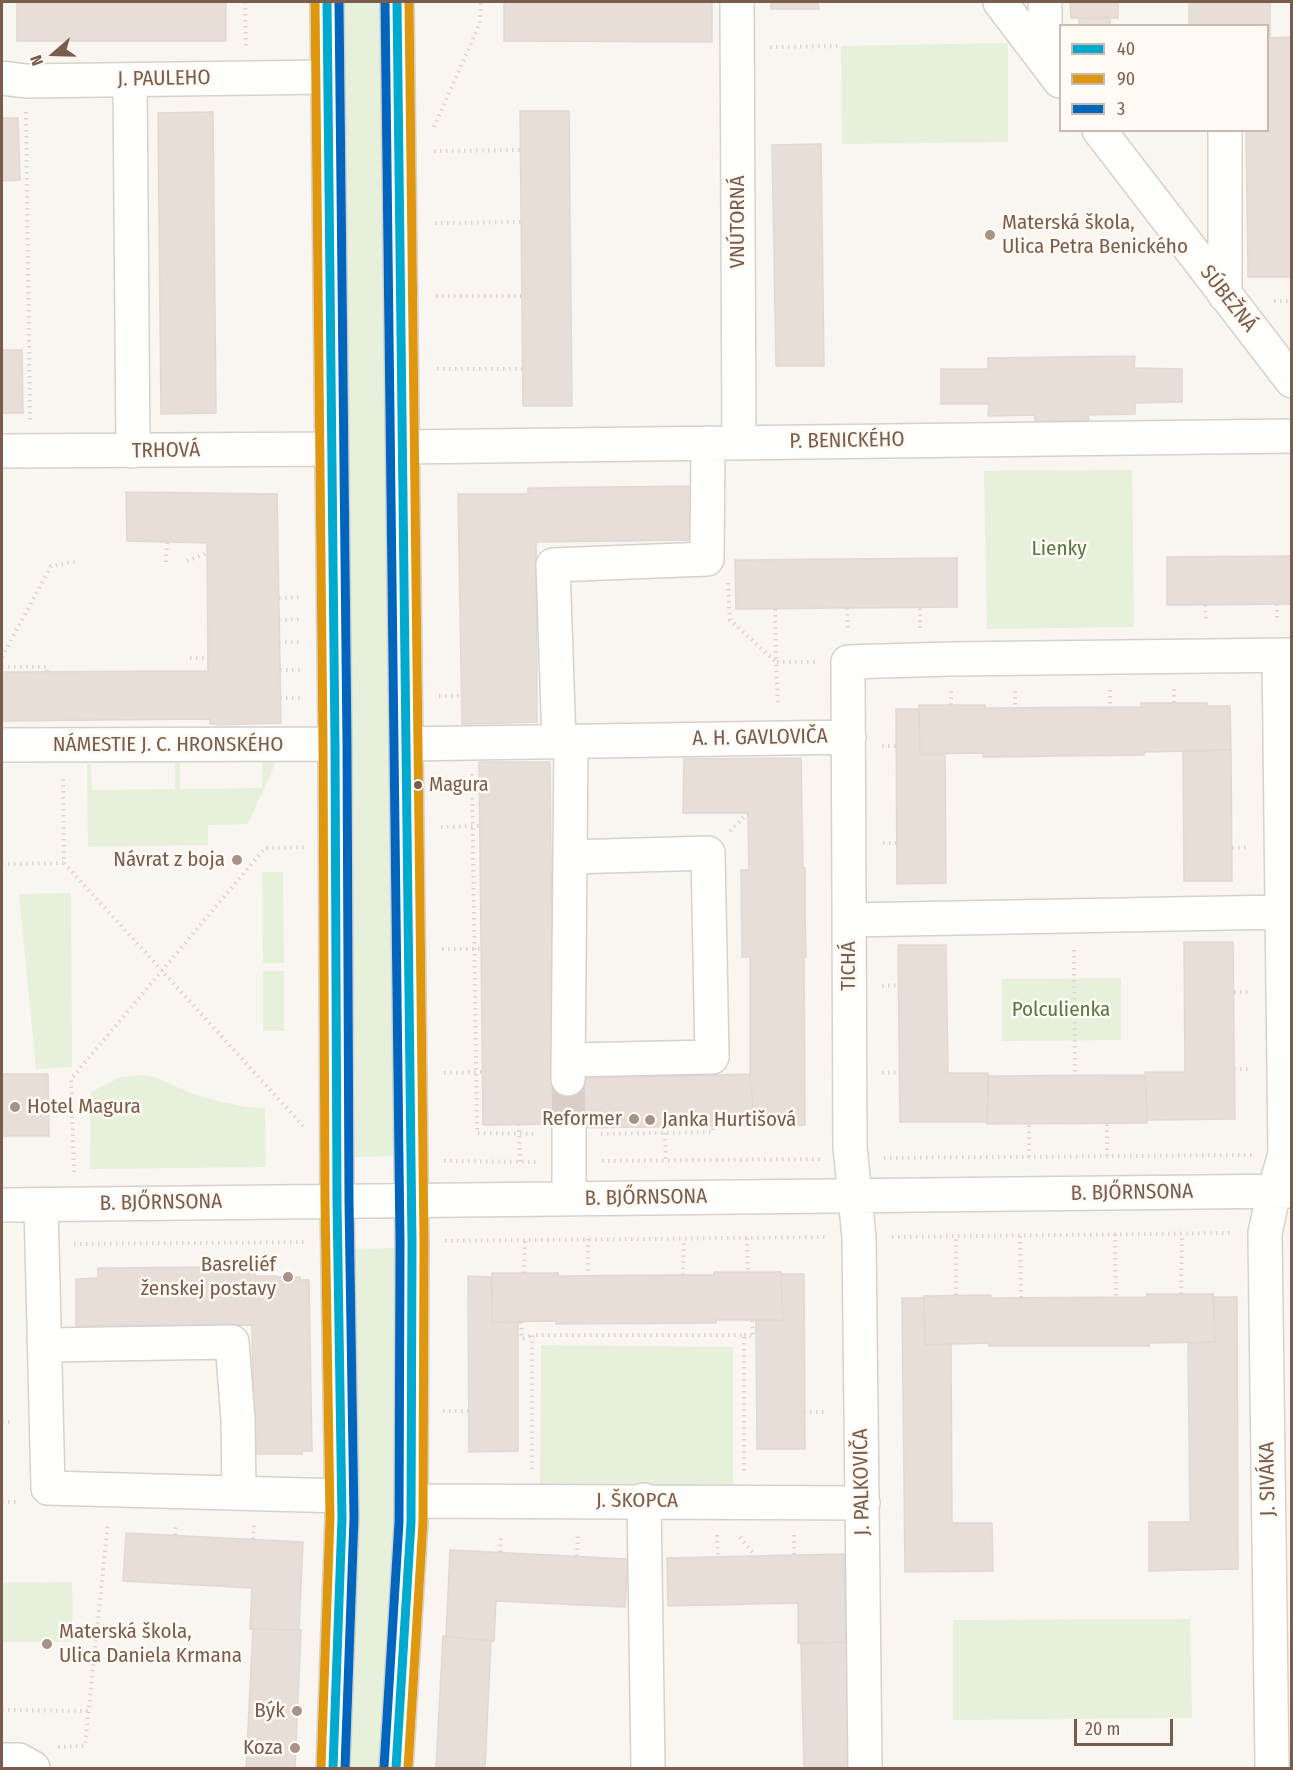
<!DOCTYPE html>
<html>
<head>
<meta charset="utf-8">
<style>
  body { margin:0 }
  #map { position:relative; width:1293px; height:1770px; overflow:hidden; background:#f9f5f0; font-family:"Fira Sans Condensed",sans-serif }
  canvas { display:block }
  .frame { position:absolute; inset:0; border:3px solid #7a5c4d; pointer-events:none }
  .legend { position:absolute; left:1059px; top:24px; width:210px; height:108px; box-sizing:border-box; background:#fffaf3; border:2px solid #cabbb1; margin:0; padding:8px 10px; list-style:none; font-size:18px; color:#7a5c4d }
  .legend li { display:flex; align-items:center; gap:12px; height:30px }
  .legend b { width:30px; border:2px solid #cabbb1 }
  .north { position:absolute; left:24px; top:24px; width:60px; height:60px; -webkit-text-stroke:4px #fffaf3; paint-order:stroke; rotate:250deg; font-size:16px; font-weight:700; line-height:24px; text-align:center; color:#7a5c4d }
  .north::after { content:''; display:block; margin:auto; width:21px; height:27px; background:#7a5c4d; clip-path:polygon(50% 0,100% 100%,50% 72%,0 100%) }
  .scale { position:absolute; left:1074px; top:1719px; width:99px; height:27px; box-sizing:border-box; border:3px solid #7a5c4d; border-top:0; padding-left:8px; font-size:18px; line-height:21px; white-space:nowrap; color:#7a5c4d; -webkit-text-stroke:4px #fffaf3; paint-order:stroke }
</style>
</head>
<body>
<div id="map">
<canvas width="1293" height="1770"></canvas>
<div class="frame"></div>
<ul class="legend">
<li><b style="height:8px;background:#00a9ce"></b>40</li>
<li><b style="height:8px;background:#de970f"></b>90</li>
<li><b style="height:8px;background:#0065bd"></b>3</li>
</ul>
<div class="north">N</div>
<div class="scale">20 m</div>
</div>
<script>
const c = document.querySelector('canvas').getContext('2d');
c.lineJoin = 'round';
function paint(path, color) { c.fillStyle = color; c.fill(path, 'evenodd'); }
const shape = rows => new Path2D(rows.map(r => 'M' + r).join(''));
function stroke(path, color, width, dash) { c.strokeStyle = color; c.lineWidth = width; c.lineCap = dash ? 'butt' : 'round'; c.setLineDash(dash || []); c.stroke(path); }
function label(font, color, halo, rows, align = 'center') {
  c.font = font + ' "Fira Sans Condensed",sans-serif'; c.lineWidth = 5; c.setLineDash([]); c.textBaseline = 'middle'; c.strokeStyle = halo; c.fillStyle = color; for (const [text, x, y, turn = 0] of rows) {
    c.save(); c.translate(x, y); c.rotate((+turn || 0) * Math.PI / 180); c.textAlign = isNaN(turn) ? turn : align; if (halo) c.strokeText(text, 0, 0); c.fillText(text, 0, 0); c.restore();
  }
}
const green = shape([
  [344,2,382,2,394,1156,355,1157],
  [1008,43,1008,142,842,144,841,46],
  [1132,470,1134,627,987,629,984,471],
  [262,762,276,762,248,824,208,825,208,845,88,847,87,764,91,764,92,790,175,789,175,763,180,763,180,789,262,788],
  [262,872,283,872,284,963,263,963],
  [71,893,72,1067,36,1069,19,894],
  [263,971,284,971,284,1031,263,1031],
  [1121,978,1121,1040,1002,1041,1002,979],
  [139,1075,156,1077,190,1093,214,1100,244,1107,265,1108,266,1167,90,1169,91,1092,121,1077],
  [394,1248,396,1505,381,1768,349,1768,358,1505,356,1249],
  [541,1345,733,1347,733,1487,540,1487],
  [72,1582,73,1642,2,1642,2,1583],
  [1190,1619,1192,1718,953,1720,953,1620]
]);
const building = shape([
  [17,2,226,2,226,41,17,41,17,2],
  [504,2,712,2,712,42,504,41,504,2],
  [771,2,818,2,819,9,771,9,771,2],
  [1070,2,1118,2,1118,18,1071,18,1070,2],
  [1189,2,1270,2,1270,37,1268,38,1268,26,1189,26,1189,2],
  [1110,17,1110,26,1079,26,1079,18,1110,17],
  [1292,37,1292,277,1248,277,1246,130,1268,130,1268,38,1292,37],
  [520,111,569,111,572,406,523,406,520,111],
  [213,112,216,413,161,414,158,113,213,112],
  [2,118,18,118,20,180,2,181,2,118],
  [821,144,824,366,776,366,772,145,821,144],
  [2,350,22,350,23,413,2,413,2,350],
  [1135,356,1134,368,1182,369,1182,402,1135,403,1135,414,1088,415,1089,421,1035,421,1034,415,988,416,989,404,941,404,941,369,988,369,988,358,1135,356],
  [691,486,692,540,536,542,537,722,462,724,458,494,528,494,528,488,691,486],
  [126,492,277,494,281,723,217,725,217,724,210,724,210,719,2,721,2,672,208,671,207,543,127,541,126,492],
  [1292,556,1292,604,1167,605,1167,557,1292,556],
  [957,558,957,607,736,609,735,560,957,558],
  [1141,703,1207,703,1207,706,1230,706,1231,750,1144,752,1144,755,983,757,983,753,920,754,919,705,985,705,985,708,1141,707,1141,703],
  [896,709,919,709,920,754,945,754,946,883,897,884,896,709],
  [1231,750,1232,881,1184,881,1183,751,1231,750],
  [801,758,803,868,805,868,805,916,806,957,804,957,805,1125,755,1126,750,1074,750,957,742,957,741,870,749,870,748,813,683,813,684,759,801,758],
  [479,762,550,762,554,1124,483,1125,479,762],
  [1184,942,1233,942,1235,1119,1147,1120,1145,1072,1185,1072,1184,942],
  [898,945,946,945,948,1073,988,1073,987,1122,900,1122,898,945],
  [2,1074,48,1074,49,1136,2,1136,2,1074],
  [750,1074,755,1126,554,1128,554,1079,750,1074],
  [1145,1075,1147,1123,987,1124,989,1076,1145,1075],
  [255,1267,255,1276,277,1276,277,1277,300,1277,300,1280,309,1280,312,1451,302,1451,302,1454,254,1454,252,1325,76,1326,76,1279,98,1278,98,1268,255,1267],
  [714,1272,781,1272,783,1320,716,1320,716,1323,556,1324,556,1321,492,1322,492,1273,558,1273,558,1276,683,1275,714,1275,714,1272],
  [781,1274,804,1274,805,1449,757,1449,756,1320,783,1320,781,1274],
  [468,1276,491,1277,492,1322,518,1322,518,1451,469,1452,468,1276],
  [1147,1294,1213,1294,1215,1342,1149,1343,1149,1346,989,1346,989,1343,925,1345,924,1296,991,1295,990,1298,1147,1297,1147,1294],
  [1214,1297,1237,1297,1238,1569,1149,1571,1149,1522,1190,1522,1188,1343,1215,1342,1214,1297],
  [902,1298,924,1298,925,1345,951,1344,952,1523,992,1523,993,1571,905,1572,902,1298],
  [126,1533,303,1542,299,1630,250,1629,252,1588,123,1581,126,1533],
  [450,1550,628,1559,625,1607,496,1601,494,1641,446,1636,450,1550],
  [844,1554,846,1642,798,1643,798,1603,668,1606,667,1558,844,1554],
  [253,1629,301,1630,295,1768,246,1768,253,1629],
  [443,1636,491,1641,485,1768,436,1768,443,1636],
  [849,1642,851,1768,804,1768,801,1644,849,1642]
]);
const minorTunnel = shape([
  [568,1079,569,1128]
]);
const path = shape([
  [245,2,246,46],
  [770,47,841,46],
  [26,112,30,420],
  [434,127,480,23,481,2],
  [434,151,521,150],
  [435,223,522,222],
  [436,296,522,296],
  [1274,301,1292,301],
  [437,369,523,369],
  [187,561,207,553],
  [166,562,167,542],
  [728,583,730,620,776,662,778,704],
  [279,598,302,597],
  [1277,604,1277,622],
  [1205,605,1206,622],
  [847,608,848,629],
  [775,609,776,662,815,662],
  [279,620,302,619],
  [920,628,920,608],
  [279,642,303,642],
  [2,657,51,566,75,562],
  [190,658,208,658],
  [2,667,47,667,47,672],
  [280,670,300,670],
  [1174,689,1174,703],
  [1110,690,1110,707],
  [1015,691,1015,708],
  [439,696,461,696],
  [280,698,301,698],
  [951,705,951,691],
  [882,746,896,746],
  [472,774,477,1133,537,1134],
  [63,779,64,863,303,1126],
  [441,827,479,826],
  [730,831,748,813],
  [883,843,897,843],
  [1232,848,1249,847],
  [2,864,64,863],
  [442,949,481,949],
  [1074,950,1075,1075],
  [882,986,899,985],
  [1234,992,1251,992],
  [1234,1069,1252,1069],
  [444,1073,482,1072],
  [882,1073,899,1072],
  [49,1105,72,1104],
  [519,1124,520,1162],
  [665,1127,666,1160],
  [601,1134,713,1132,713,1126],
  [1107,1156,1107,1124],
  [1029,1157,1029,1124],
  [884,1158,1252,1155],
  [444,1161,538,1162],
  [602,1161,820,1159],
  [74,1172,71,1079,265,848,304,847],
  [1115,1234,1116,1298],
  [1020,1236,1021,1298],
  [892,1237,1232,1233],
  [747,1238,748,1272],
  [588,1239,588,1275],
  [445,1241,827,1237],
  [74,1244,304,1242],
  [524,1273,525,1240],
  [683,1275,684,1239],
  [1181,1294,1182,1234],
  [956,1295,956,1236],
  [521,1322,522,1339,532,1335],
  [744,1335,753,1337,752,1320],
  [443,1411,469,1411],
  [804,1412,828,1412],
  [2,1422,13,1422],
  [532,1469,532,1335,744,1335,744,1471],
  [2,1502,19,1502],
  [175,1535,176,1524],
  [717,1535,718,1557],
  [794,1535,794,1555],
  [740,1537,755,1556],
  [253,1539,254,1525],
  [500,1552,501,1535],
  [577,1556,578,1533],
  [2,1710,88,1711],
  [58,1747,85,1746,108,1523]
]);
const minor = shape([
  [327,2,335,744,337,1201,342,1518,333,1768],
  [737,2,739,443],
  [1000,2,1060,81],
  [1045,61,1045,2],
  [2,78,26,81,328,77],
  [130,80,133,451],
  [1099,130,1292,381],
  [1225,295,1225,130],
  [403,447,1292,436],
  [2,451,331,449],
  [559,742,553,565,707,559,708,443],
  [406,744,849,737],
  [2,745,335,744],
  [849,920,1281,912],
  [568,1060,712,1057,708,853,571,857],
  [568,1079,571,742],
  [569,1198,569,1128],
  [2,1205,1292,1191],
  [41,1205,48,1488,342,1496],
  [45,1345,232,1342,238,1419,239,1493],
  [644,1500,648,1768],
  [411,1501,863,1503],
  [2,1760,19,1760,33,1768],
  [396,1768,411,1522,412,1243,397,2],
  [865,1768,859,1237,850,1147,848,662,951,659,1292,655],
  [1272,1768,1265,1233,1274,1191,1285,1154,1279,655]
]);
const bus1 = shape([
  [327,2,335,744,337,1201,342,1518,333,1768],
  [396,1768,411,1522,412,1243,397,2]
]);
const bus2 = shape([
  [315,2,323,744,325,1201,330,1518,321,1768],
  [408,1768,423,1522,424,1243,409,2]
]);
const bus3 = shape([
  [339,2,347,744,349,1201,354,1518,345,1768],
  [384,1767,399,1522,400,1243,385,2]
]);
const markers = [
  [990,235,6,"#a69286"],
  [418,785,5,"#7a5c4d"],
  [237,860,6,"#a69286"],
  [15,1107,6,"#a69286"],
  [634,1119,6,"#a69286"],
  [650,1120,6,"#a69286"],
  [288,1277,6,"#a69286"],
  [47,1644,6,"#a69286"],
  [297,1711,6,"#a69286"],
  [295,1748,6,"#a69286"]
];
const busNames = [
  ["Magura",429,785]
];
const streetNames = [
  ["J. PAULEHO",164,79,-1],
  ["VNÚTORNÁ",738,222,-90],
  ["SÚBEŽNÁ",1228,299,52],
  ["P. BENICKÉHO",847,441,-1],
  ["TRHOVÁ",166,451,-1],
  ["A. H. GAVLOVIČA",760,738,-1],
  ["NÁMESTIE J. C. HRONSKÉHO",168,745],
  ["TICHÁ",849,966,-90],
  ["B. BJŐRNSONA",1132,1193,-1],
  ["B. BJŐRNSONA",646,1198,-1],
  ["B. BJŐRNSONA",161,1203,-1],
  ["J. SIVÁKA",1268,1479,-91],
  ["J. PALKOVIČA",862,1482,-91],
  ["J. ŠKOPCA",637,1501]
];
const poiNames = [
  ["Materská škola,",1002,223,"left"],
  ["Ulica Petra Benického",1002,247,"left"],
  ["Návrat z boja",225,860],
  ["Hotel Magura",27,1107,"left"],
  ["Reformer",622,1119],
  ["Janka Hurtišová",662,1120,"left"],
  ["Basreliéf",276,1265],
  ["ženskej postavy",276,1289],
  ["Materská škola,",59,1632,"left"],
  ["Ulica Daniela Krmana",59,1656,"left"],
  ["Býk",285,1711],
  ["Koza",283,1748]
];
const parkNames = [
  ["Lienky",1059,549],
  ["Polculienka",1061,1010]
];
paint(green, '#e7f0db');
paint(building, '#e6ded7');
stroke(building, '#e2d8d2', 1.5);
stroke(minorTunnel, '#d9cfc7', 33, [33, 16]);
stroke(minor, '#d7d1cb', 36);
stroke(path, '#dcd5d0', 4, [1.5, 4.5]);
stroke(minor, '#fefefd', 33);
stroke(bus1, '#00a9ce', 9);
stroke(bus2, '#de970f', 9);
stroke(bus3, '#0065bd', 9);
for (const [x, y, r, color] of markers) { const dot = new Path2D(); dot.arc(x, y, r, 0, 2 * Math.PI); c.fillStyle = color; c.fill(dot); stroke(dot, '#fffaf3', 2); }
label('20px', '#7a5c4d', '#fffaf3', busNames, 'left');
label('21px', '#7a5c4d', '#fffaf3', streetNames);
label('21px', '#7a5c4d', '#fffaf3', poiNames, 'right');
label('21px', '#537a41', '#fffaf3', parkNames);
</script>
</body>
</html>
